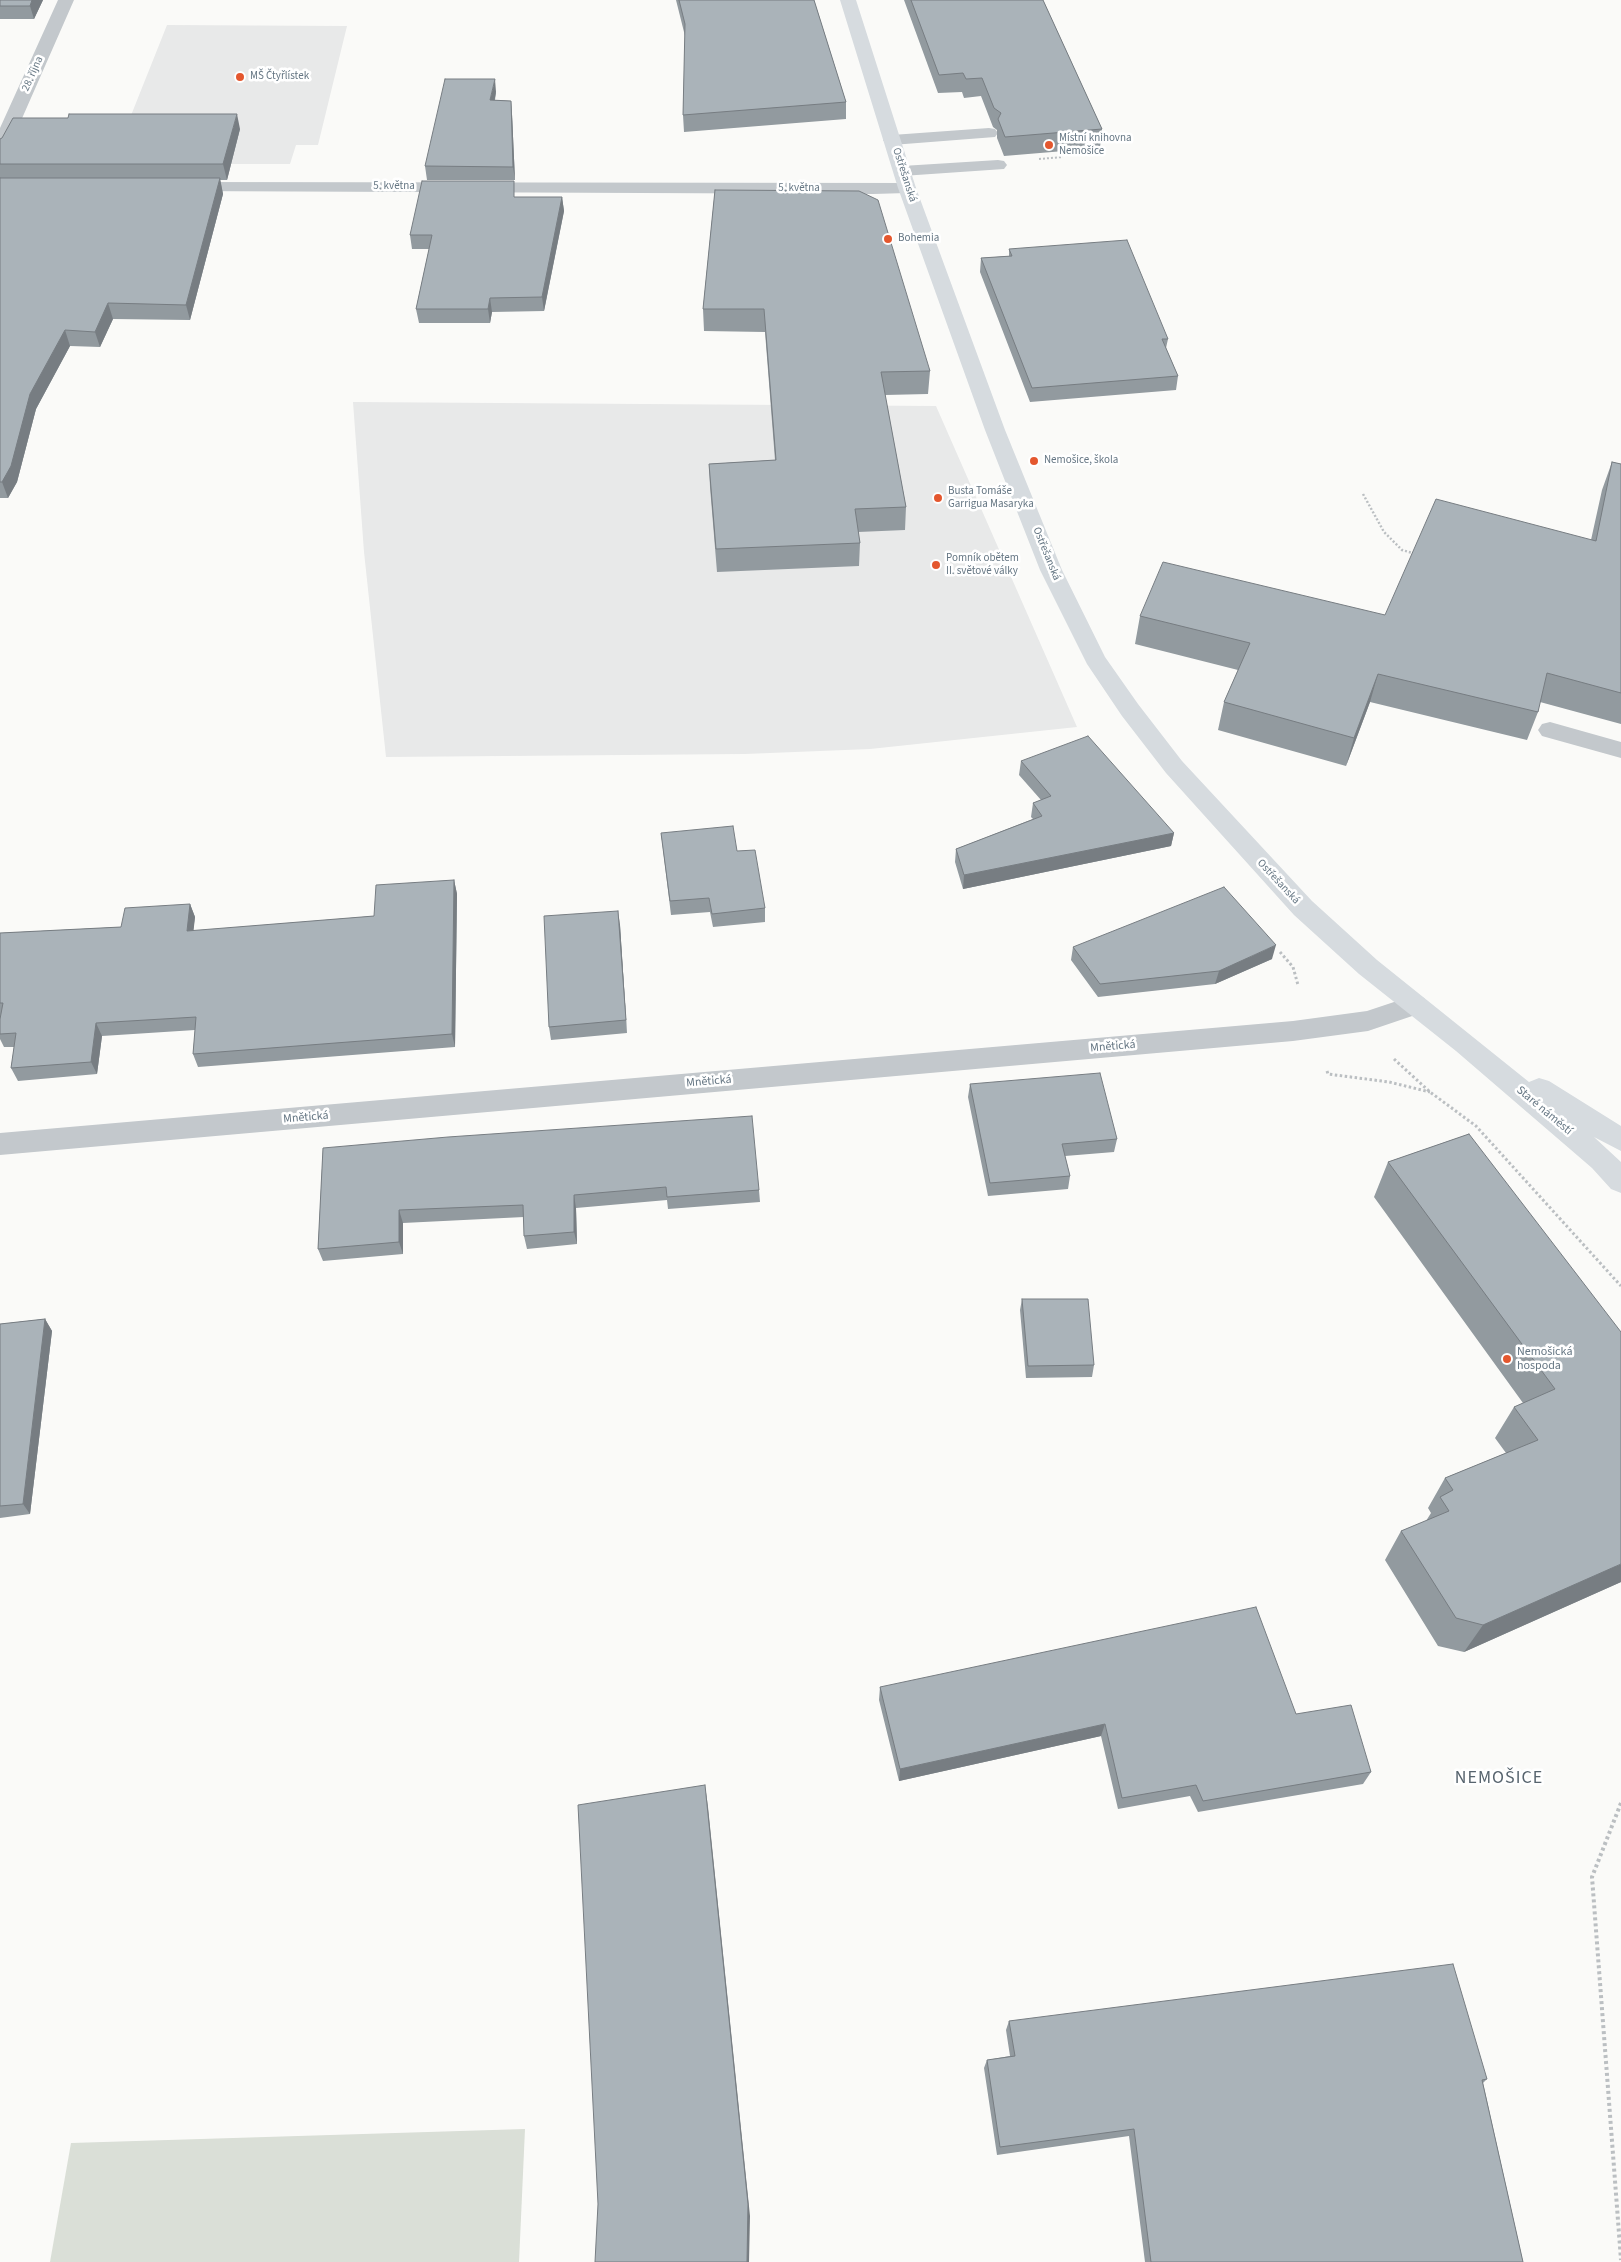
<!DOCTYPE html>
<html>
<head>
<meta charset="utf-8">
<style>
  body { margin:0 }
  canvas { display:block; background:#fafaf8 }
</style>
</head>
<body>
<canvas width="1621" height="2262"></canvas>
<script>
const c = document.querySelector('canvas').getContext('2d');
c.lineJoin = 'round';
function paint(path, color) { c.fillStyle = color; c.fill(path, 'evenodd'); }
const shape = rows => new Path2D(rows.map(r => 'M' + r).join(''));
function stroke(path, color, width, dash) { c.strokeStyle = color; c.lineWidth = width; c.lineCap = dash ? 'butt' : 'round'; c.setLineDash(dash || []); c.stroke(path); }
function label(font, color, halo, rows, align = 'center') {
  c.font = font + ' "Source Sans 3",sans-serif'; c.lineWidth = 5; c.setLineDash([]); c.textBaseline = 'middle'; c.strokeStyle = halo; c.fillStyle = color; for (const [text, x, y, turn = 0] of rows) {
    c.save(); c.translate(x, y); c.rotate((+turn || 0) * Math.PI / 180); c.textAlign = isNaN(turn) ? turn : align; if (halo) c.strokeText(text, 0, 0); c.fillText(text, 0, 0); c.restore();
  }
}
const built = shape([
  [167,25,347,26,318,145,296,145,290,164,116,164,126,128],
  [353,402,936,406,1077,727,870,749,745,754,386,757,364,552]
]);
const green = shape([
  [525,2129,519,2262,50,2262,71,2143]
]);
const pathFar3 = shape([
  [1039,159,1063,157]
]);
const pathFar2 = shape([
  [1363,494,1384,532,1402,550,1416,554]
]);
const pathFar1 = shape([
  [1280,952,1293,967,1298,985],
  [1394,1059,1430,1092,1476,1126,1621,1286],
  [1327,1071,1328,1074,1389,1082,1430,1092]
]);
const path = shape([
  [1621,1803,1592,1877,1621,2260]
]);
const lane = shape([
  [989,128,995,129,998,133,995,137,892,145,886,144,883,140,886,136,892,135,989,128],
  [998,160,1004,161,1007,165,1004,169,902,176,896,175,893,171,896,167,902,166,998,160],
  [1550,722,1621,742,1621,758,1542,736,1538,730,1542,724,1550,722]
]);
const street = shape([
  [58,0,74,0,9,148,6,152,0,153,0,128,58,0],
  [184,182,907,183,913,184,916,188,913,192,907,193,873,194,178,191,175,187,178,183,184,182],
  [1415,995,1424,998,1428,1005,1424,1012,1368,1031,1293,1041,0,1155,0,1133,1293,1021,1367,1011,1415,995]
]);
const secondary = shape([
  [840,0,856,0,916,188,1005,430,1062,570,1105,657,1138,704,1182,761,1312,901,1377,960,1529,1082,1539,1078,1549,1081,1621,1126,1621,1151,1594,1137,1621,1162,1621,1193,1611,1189,1592,1168,1456,1051,1359,974,1294,915,1166,773,1122,716,1087,664,1040,570,985,430,898,188,840,0]
]);
const wall = shape([
  [0,0,43,0,34,19,0,19],
  [676,0,814,0,846,102,846,119,684,132,683,115,685,36],
  [904,0,1043,0,1102,129,1100,148,1004,156,997,138,997,130,993,127,981,96,964,98,962,92,938,93],
  [496,92,495,100,511,101,512,114,515,180,427,180,425,166],
  [240,129,227,180,220,180,223,194,190,320,113,319,100,347,70,346,36,409,17,482,8,498,0,498,0,139],
  [715,190,930,371,928,394,885,395,906,507,905,530,858,532,860,543,859,566,717,572,710,487,709,464,775,460,765,332,704,331,703,309],
  [515,197,562,197,564,211,544,311,492,312,490,323,419,323,416,309,429,249,412,249,410,235],
  [1009,249,1168,339,1166,348,1178,376,1176,390,1030,402,980,272,981,258,1009,256],
  [1612,462,1621,464,1621,724,1540,702,1538,712,1527,740,1370,702,1346,766,1218,730,1224,702,1238,670,1135,644,1140,616,1385,615,1591,540,1602,490],
  [1021,761,1174,833,1171,846,963,889,955,862,956,849,1033,819,1031,817,1033,803,1041,800,1019,775],
  [661,833,737,851,765,908,765,922,713,927,710,912,671,915],
  [454,880,457,894,455,1047,198,1067,193,1054,195,1030,102,1036,97,1074,18,1081,11,1068,14,1047,4,1047,0,1039,0,933,121,927,190,904,195,917,193,931,374,916],
  [620,925,627,1033,551,1040,549,1027],
  [1073,947,1272,959,1215,984,1098,997,1071,960],
  [970,1084,1117,1139,1114,1152,1065,1156,1070,1176,1068,1189,988,1196,968,1097],
  [1469,1134,1621,1582,1464,1652,1438,1646,1385,1560,1401,1531,1426,1521,1431,1513,1428,1508,1445,1478,1506,1453,1495,1438,1514,1407,1523,1403,1374,1197,1388,1162],
  [323,1148,759,1190,760,1202,668,1209,667,1200,576,1208,577,1244,527,1249,524,1236,524,1217,403,1223,403,1254,323,1261,318,1249],
  [1022,1299,1094,1365,1092,1377,1026,1378,1020,1310],
  [45,1319,52,1331,30,1514,0,1518,0,1324],
  [880,1687,1296,1714,1371,1772,1363,1784,1198,1812,1190,1796,1118,1809,1101,1736,899,1781,879,1700],
  [1009,2021,1487,2079,1483,2083,1523,2262,1145,2262,1129,2136,997,2155,984,2068,987,2060,1010,2056,1006,2030]
]);
const shadedWall = shape([
  [32,0,43,0,34,19,30,6],
  [495,79,496,92,492,114,490,100],
  [511,101,512,114,515,180,513,167],
  [237,114,240,129,227,180,223,164],
  [220,178,223,194,190,320,186,305],
  [562,197,564,211,544,311,542,297],
  [490,298,492,312,490,323,488,309],
  [108,303,113,319,100,347,95,332],
  [65,330,70,346,36,409,17,482,8,498,2,482,30,394],
  [1378,674,1370,702,1346,766,1354,738],
  [1174,833,1171,846,963,889,964,875],
  [454,880,457,894,455,1047,452,1034],
  [190,904,195,917,192,945,187,931],
  [618,911,620,925,627,1033,626,1020],
  [1276,945,1272,959,1215,984,1219,971],
  [96,1023,102,1036,97,1074,91,1062],
  [574,1195,576,1208,577,1244,574,1232],
  [399,1210,403,1223,403,1254,399,1242],
  [45,1319,52,1331,30,1514,23,1504],
  [1621,1564,1621,1582,1464,1652,1483,1625],
  [1105,1724,1101,1736,899,1781,900,1769],
  [705,1785,708,1807,750,2216,749,2262,747,2262]
]);
const building = shape([
  [0,0,32,0,30,6,0,6,0,0],
  [679,0,814,0,846,102,683,115,685,24,679,0],
  [911,0,1043,0,1102,129,1005,137,998,119,1001,113,994,108,982,78,966,79,963,73,939,75,911,0],
  [445,79,495,79,490,100,511,101,513,167,425,166,445,79],
  [69,114,237,114,223,164,0,164,0,139,2,138,13,118,68,118,69,114],
  [0,178,220,178,186,305,108,303,95,332,65,330,30,394,11,466,2,482,0,482,0,178],
  [422,181,514,181,514,197,562,197,542,297,490,298,488,309,416,309,432,235,410,235,422,181],
  [715,190,859,191,878,200,930,371,881,372,906,507,855,509,860,543,716,549,709,464,776,460,764,309,703,309,715,190],
  [1127,240,1168,339,1162,339,1178,376,1032,388,981,258,1012,256,1009,249,1127,240],
  [1612,462,1621,464,1621,693,1547,673,1538,712,1378,674,1354,738,1224,702,1250,643,1140,616,1163,562,1385,615,1436,499,1596,541,1612,462],
  [1088,736,1174,833,964,875,956,849,1042,816,1033,803,1051,796,1021,761,1088,736],
  [733,826,737,851,755,850,765,908,712,914,709,898,670,901,661,833,733,826],
  [454,880,452,1034,193,1054,196,1017,96,1023,91,1062,11,1068,16,1033,0,1034,0,1019,3,1003,0,1003,0,933,121,927,125,908,190,904,187,931,374,916,376,885,454,880],
  [1224,887,1276,945,1219,971,1100,984,1073,947,1224,887],
  [618,911,626,1020,549,1027,544,916,618,911],
  [1100,1073,1117,1139,1062,1144,1070,1176,990,1183,970,1084,1100,1073],
  [752,1116,759,1190,667,1197,666,1187,574,1195,574,1232,524,1236,523,1205,399,1210,399,1242,318,1249,323,1148,448,1137,752,1116],
  [1469,1134,1621,1332,1621,1564,1483,1625,1456,1618,1401,1531,1449,1511,1440,1497,1453,1490,1445,1478,1538,1440,1514,1407,1555,1389,1388,1162,1469,1134],
  [1022,1299,1088,1299,1094,1365,1028,1366,1022,1299],
  [45,1319,23,1504,0,1506,0,1324,45,1319],
  [1256,1607,1296,1714,1351,1705,1371,1772,1203,1801,1196,1785,1122,1798,1105,1724,900,1769,880,1687,1256,1607],
  [705,1785,748,2204,747,2262,595,2262,598,2204,578,1805,705,1785],
  [1453,1964,1487,2079,1482,2080,1523,2262,1151,2262,1134,2129,1000,2147,987,2060,1015,2056,1009,2021,1453,1964]
]);
const markers = [
  [240,77,5,"#e4572e"],
  [1049,145,5,"#e4572e"],
  [888,239,5,"#e4572e"],
  [1034,461,5,"#e4572e"],
  [938,498,5,"#e4572e"],
  [936,565,5,"#e4572e"],
  [1507,1359,5,"#e4572e"]
];
const farStreetnames = [
  ["28. října",33,74,-66],
  ["Ostřešanská",904,175,72],
  ["5. května",394,187],
  ["5. května",799,189],
  ["Ostřešanská",1046,554,68],
  ["Ostřešanská",1278,882,47]
];
const farPoinames = [
  ["MŠ Čtyřlístek",250,77],
  ["Místní knihovna",1059,139],
  ["Nemošice",1059,152],
  ["Bohemia",898,239],
  ["Nemošice, škola",1044,461],
  ["Busta Tomáše",948,492],
  ["Garrigua Masaryka",948,505],
  ["Pomník obětem",946,559],
  ["II. světové války",946,572]
];
const streetNames = [
  ["Mnětická",1113,1047,-5],
  ["Mnětická",709,1082,-5],
  ["Staré náměstí",1544,1111,40],
  ["Mnětická",306,1118,-5]
];
const poiNames = [
  ["Nemošická",1517,1352],
  ["hospoda",1517,1366]
];
const nearQuarternames = [
  ["NEMOŠICE",1499,1779]
];
paint(built, '#e8e9e9');
paint(green, '#dadfd7');
stroke(pathFar3, '#bbbfc2', 2, [2, 2]);
stroke(pathFar2, '#bbbfc2', 2.5, [2, 2]);
stroke(pathFar1, '#bbbfc2', 3, [2.5, 2.5]);
stroke(path, '#bbbfc2', 4, [3, 3]);
paint(lane, '#c3c8cc');
paint(street, '#c3c8cc');
paint(secondary, '#d6dbdf');
paint(wall, '#929a9f');
paint(shadedWall, '#777d82');
paint(building, '#aab3b9');
stroke(building, '#777d82', 1);
for (const [x, y, r, color] of markers) { const dot = new Path2D(); dot.arc(x, y, r, 0, 2 * Math.PI); c.fillStyle = color; c.fill(dot); stroke(dot, '#fff', 2); }
label('11px', '#657683', '#fff', farStreetnames);
label('11px', '#657683', '#fff', farPoinames, 'left');
label('12px', '#657683', '#fff', streetNames);
label('12px', '#657683', '#fff', poiNames, 'left');
c.letterSpacing = '1px';
label('18px', '#57646e', '#fff', nearQuarternames);
c.letterSpacing = '0px';
</script>
</body>
</html>
